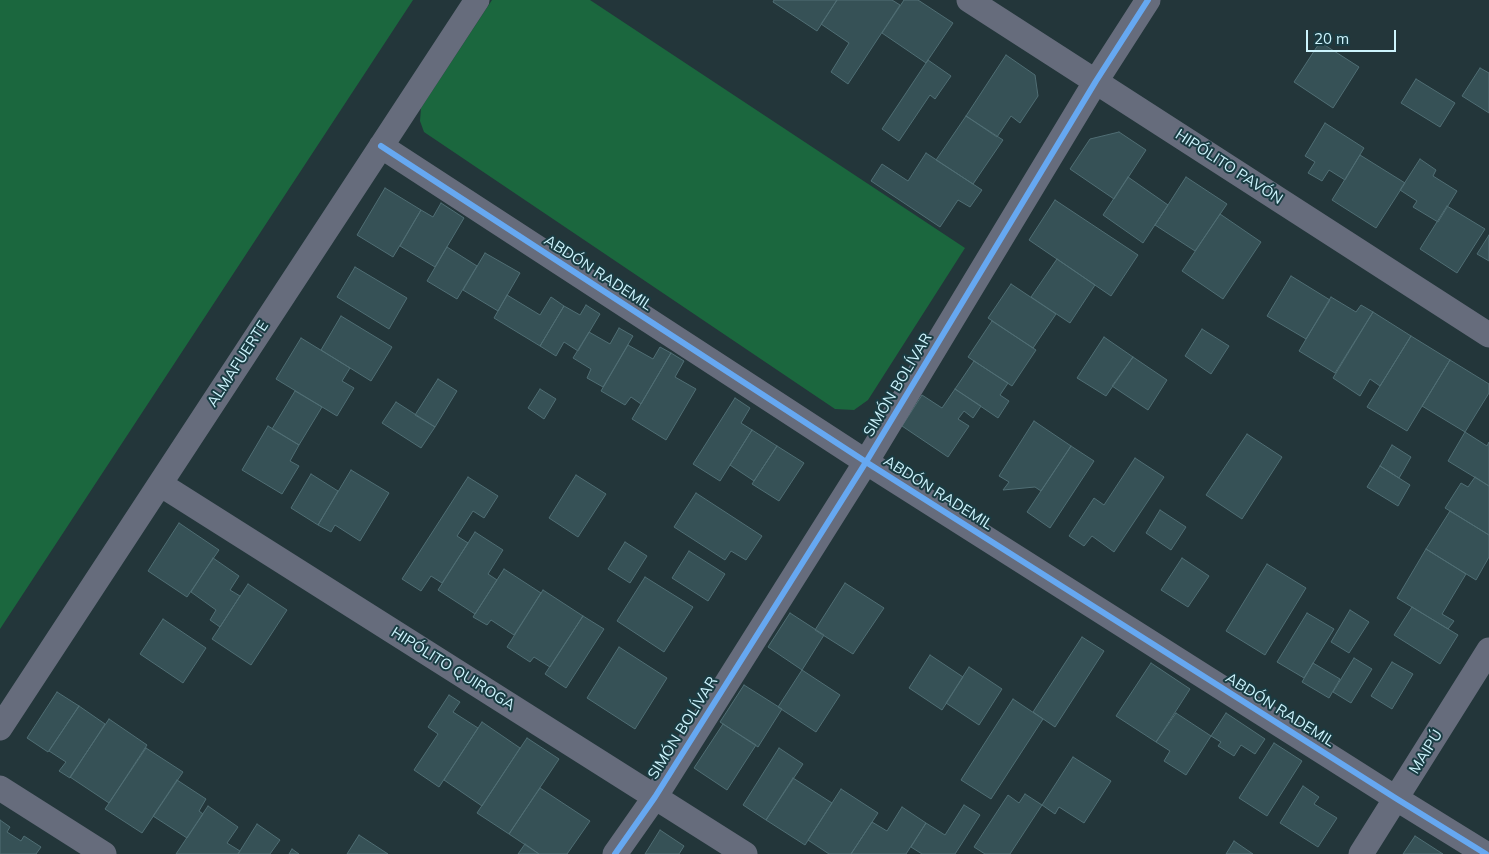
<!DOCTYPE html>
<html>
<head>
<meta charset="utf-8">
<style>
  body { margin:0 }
  #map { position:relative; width:1489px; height:854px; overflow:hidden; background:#23363a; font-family:Mulish,sans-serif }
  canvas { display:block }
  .scale { position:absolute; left:1306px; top:30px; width:90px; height:22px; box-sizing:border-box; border:2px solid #cdf4fd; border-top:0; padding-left:6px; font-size:15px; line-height:18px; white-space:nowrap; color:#cdf4fd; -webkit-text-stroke:4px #1a3c43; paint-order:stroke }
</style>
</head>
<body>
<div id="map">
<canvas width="1489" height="854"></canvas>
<div class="scale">20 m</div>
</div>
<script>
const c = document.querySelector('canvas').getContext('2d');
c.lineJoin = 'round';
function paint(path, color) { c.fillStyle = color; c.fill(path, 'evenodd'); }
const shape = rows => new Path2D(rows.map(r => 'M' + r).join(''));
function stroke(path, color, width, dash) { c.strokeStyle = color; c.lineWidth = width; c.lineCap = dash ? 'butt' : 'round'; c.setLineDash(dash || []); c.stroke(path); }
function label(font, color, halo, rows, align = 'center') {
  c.font = font + ' Mulish,sans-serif'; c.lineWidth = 4; c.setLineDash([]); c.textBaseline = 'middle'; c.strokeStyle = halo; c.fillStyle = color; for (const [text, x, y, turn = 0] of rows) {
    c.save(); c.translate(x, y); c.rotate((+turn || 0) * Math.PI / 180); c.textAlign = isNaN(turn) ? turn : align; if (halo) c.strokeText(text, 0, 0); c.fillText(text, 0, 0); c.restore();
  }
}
const green = shape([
  [0,0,413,0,0,629],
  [492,0,590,0,965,248,868,400,854,410,835,409,424,132,420,121,421,108]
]);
const building = shape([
  [774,0,837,0,817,31,773,2,774,0],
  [837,0,892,0,900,5,848,84,831,72,849,43,821,24,837,0],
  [904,0,918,0,953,23,926,63,882,33,904,0],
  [1320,42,1359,67,1333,108,1294,82,1320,42],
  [1006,55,1035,75,1038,96,1020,123,1011,116,997,137,966,116,1006,55],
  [928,60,951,76,935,99,930,95,899,141,882,129,928,60],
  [1480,68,1489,73,1489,113,1462,96,1480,68],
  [1416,79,1455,103,1440,127,1401,103,1416,79],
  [966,116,1003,140,973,184,936,160,966,116],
  [1325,123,1364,148,1345,180,1329,170,1322,181,1308,173,1315,162,1305,156,1325,123],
  [1119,132,1146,150,1114,199,1070,169,1090,139,1119,132],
  [926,153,982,190,970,207,958,200,940,227,871,181,882,164,908,181,926,153],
  [1360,155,1405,183,1376,228,1332,200,1360,155],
  [1420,159,1436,170,1433,176,1457,191,1438,222,1413,207,1417,201,1400,190,1420,159],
  [1128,177,1168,205,1143,243,1103,215,1128,177],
  [1186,177,1227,204,1195,251,1155,225,1186,177],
  [385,188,421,210,393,257,357,235,385,188],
  [1055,200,1138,255,1111,296,1029,240,1055,200],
  [441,203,464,218,435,267,400,246,421,210,433,217,441,203],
  [1447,206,1485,229,1457,273,1420,249,1447,206],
  [1220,214,1261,242,1223,299,1182,271,1220,214],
  [1489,235,1489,261,1477,254,1489,235],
  [447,247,477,266,457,299,427,281,447,247],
  [485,253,520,273,498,311,463,290,485,253],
  [1057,259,1095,285,1070,323,1031,297,1057,259],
  [355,267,407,298,389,329,337,297,355,267],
  [1291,276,1330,300,1306,339,1267,316,1291,276],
  [1011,284,1056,314,1033,348,988,318,1011,284],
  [507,295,540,315,551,297,564,306,540,346,494,318,507,295],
  [1331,297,1356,312,1361,305,1373,312,1335,373,1299,351,1331,297],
  [586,305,600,314,578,351,564,342,556,356,540,346,564,306,580,315,586,305],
  [1373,312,1411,336,1380,386,1370,379,1360,396,1333,378,1373,312],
  [341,316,392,347,371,381,321,350,341,316],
  [992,321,1036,350,1012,386,968,357,992,321],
  [619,328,633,336,603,387,587,378,591,369,573,358,589,332,610,344,619,328],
  [1202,329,1229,346,1211,374,1185,356,1202,329],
  [1411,336,1450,360,1407,431,1367,407,1411,336],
  [1104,337,1133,357,1106,396,1077,378,1104,337],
  [301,338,350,368,342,381,354,388,337,416,276,379,301,338],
  [628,345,653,359,660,347,671,353,641,404,631,397,625,405,601,391,628,345],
  [671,353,684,361,675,377,696,389,666,440,632,419,671,353],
  [1133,357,1167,380,1148,410,1112,386,1133,357],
  [1450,360,1489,384,1489,393,1465,432,1422,406,1450,360],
  [974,361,1008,383,1000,395,1009,401,998,418,955,389,974,361],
  [438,379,457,391,435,427,415,415,438,379],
  [540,389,556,399,544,419,528,408,540,389],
  [955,389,981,406,973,418,964,411,958,419,969,426,948,457,902,426,922,395,942,408,955,389],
  [295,391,322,407,299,445,272,429,295,391],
  [735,398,750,408,741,423,752,430,720,481,693,464,735,398],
  [396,402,435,427,421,448,382,423,396,402],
  [1034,421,1071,446,1041,491,1035,487,1003,490,1009,482,999,476,1034,421],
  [268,426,299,445,290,461,299,466,282,494,242,470,268,426],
  [752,430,777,446,754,481,730,465,752,430],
  [1465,432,1487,446,1489,442,1489,486,1448,461,1465,432],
  [1247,434,1282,457,1242,519,1206,495,1247,434],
  [1392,445,1411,457,1399,478,1380,466,1392,445],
  [777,446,804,463,779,501,752,484,777,446],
  [1071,446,1094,461,1050,528,1027,512,1071,446],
  [1135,458,1164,477,1114,552,1092,536,1084,546,1069,536,1094,498,1104,505,1135,458],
  [1380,466,1410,485,1398,506,1367,487,1380,466],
  [351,470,389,493,360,541,335,525,331,532,318,525,351,470],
  [311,474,338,491,318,525,291,508,311,474],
  [576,475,606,494,578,537,549,518,576,475],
  [468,477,498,496,484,518,473,511,457,536,468,543,442,583,431,576,421,591,402,579,468,477],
  [1475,477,1489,486,1489,535,1445,508,1461,483,1468,487,1475,477],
  [696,493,762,536,746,560,731,551,725,560,674,527,696,493],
  [1160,510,1186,527,1171,550,1146,533,1160,510],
  [1450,511,1489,535,1489,557,1476,580,1426,549,1450,511],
  [179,523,219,550,187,597,148,571,179,523],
  [475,532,503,550,488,574,497,580,475,614,438,590,475,532],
  [625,542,647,556,630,583,608,569,625,542],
  [1426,549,1466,574,1442,614,1454,621,1448,629,1397,598,1426,549],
  [689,551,725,574,708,601,672,578,689,551],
  [213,558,239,576,230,590,240,596,220,627,210,620,216,610,191,592,213,558],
  [1182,558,1209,576,1188,607,1161,590,1182,558],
  [1267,564,1306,588,1265,655,1226,631,1267,564],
  [504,569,541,593,514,635,491,620,487,625,473,617,504,569],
  [645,577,693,607,664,652,617,621,645,577],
  [845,583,884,608,853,654,815,630,845,583],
  [248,584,287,610,251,665,212,639,248,584],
  [543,590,583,616,550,667,534,657,530,662,507,647,543,590],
  [1412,607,1458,635,1440,664,1394,635,1412,607],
  [1350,610,1369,622,1349,653,1331,642,1350,610],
  [790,613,824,635,802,670,768,647,790,613],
  [1307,613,1334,629,1304,678,1277,662,1307,613],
  [583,616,604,629,566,688,545,674,583,616],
  [163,619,206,648,183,683,140,654,163,619],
  [1082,637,1104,651,1055,727,1033,712,1082,637],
  [619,647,667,678,635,729,587,698,619,647],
  [930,655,963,677,942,710,909,688,930,655],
  [1354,658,1372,669,1351,703,1333,692,1354,658],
  [1392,662,1413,674,1392,709,1371,696,1392,662],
  [1151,663,1190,689,1156,742,1116,716,1151,663],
  [1313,663,1340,679,1329,698,1302,682,1313,663],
  [969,667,1002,689,979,725,946,703,969,667],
  [802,670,840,695,816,732,778,707,802,670],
  [744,685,782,709,758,747,720,722,744,685],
  [57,692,79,706,48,752,27,738,57,692],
  [449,695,460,702,453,712,478,728,439,787,414,770,438,734,428,727,449,695],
  [1013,699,1043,719,991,799,961,780,1013,699],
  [79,706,105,724,70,778,59,771,66,762,49,751,79,706],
  [1176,713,1211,736,1186,775,1164,761,1170,751,1156,742,1176,713],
  [1226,713,1265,739,1255,754,1241,745,1234,756,1218,746,1221,742,1211,736,1226,713],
  [109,719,147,745,109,803,70,777,109,719],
  [482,722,520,748,482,806,444,780,482,722],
  [723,724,756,745,727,790,694,768,723,724],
  [527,738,559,759,509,834,477,813,527,738],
  [1274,743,1302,761,1267,816,1239,798,1274,743],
  [146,748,183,772,142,833,105,809,146,748],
  [779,748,803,764,766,820,743,805,779,748],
  [1073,757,1111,781,1084,823,1059,807,1055,814,1042,805,1073,757],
  [793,778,832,803,805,845,766,820,793,778],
  [177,780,206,799,199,811,203,814,187,838,153,816,177,780],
  [1303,786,1319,797,1314,804,1337,818,1318,847,1280,823,1303,786],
  [540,788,590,821,567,854,539,854,509,834,540,788],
  [841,789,878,813,851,854,829,854,808,840,841,789],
  [1025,794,1042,805,1010,854,985,854,974,847,1008,795,1019,803,1025,794],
  [964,805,980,815,955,854,922,854,911,847,926,823,945,835,964,805],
  [208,806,238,827,227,843,240,851,238,854,176,854,208,806],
  [902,807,926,823,906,854,851,854,872,822,887,831,902,807],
  [0,820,10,827,7,832,21,841,24,836,41,847,36,854,0,854,0,820],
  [257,824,280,840,270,854,238,854,257,824],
  [660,830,684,846,679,854,645,854,660,830],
  [359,835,388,854,347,854,359,835],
  [1415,836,1443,854,1403,854,1415,836],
  [1234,841,1253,854,1226,854,1234,841],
  [525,844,539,854,518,854,525,844],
  [292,849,299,854,289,854,292,849]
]);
const street = shape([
  [969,0,1489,335],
  [381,146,866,462,1397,799,1486,854],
  [160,484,745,854],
  [0,728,477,0],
  [0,788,104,854],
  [615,854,655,797,866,462,1096,81,1148,0],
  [1361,854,1489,650]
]);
const cycleway = shape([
  [381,146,866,462,1397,799,1486,854],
  [615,854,655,797,866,462,1096,81,1148,0]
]);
const streetNames = [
  ["HIPÓLITO PAVÓN",1229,167,33],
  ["ABDÓN RADEMIL",598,273,33],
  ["ALMAFUERTE",238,364,-57],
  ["SIMÓN BOLÍVAR",898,385,-59],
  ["ABDÓN RADEMIL",938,493,32],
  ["HIPÓLITO QUIROGA",453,669,32],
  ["ABDÓN RADEMIL",1280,710,32],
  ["SIMÓN BOLÍVAR",683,728,-58],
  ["MAIPÚ",1426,752,-58]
];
paint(green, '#1b673e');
paint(building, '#365156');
stroke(building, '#506e74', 1);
stroke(street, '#666c7c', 25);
stroke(cycleway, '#66a8f1', 6);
label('15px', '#cdf4fd', '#1a3c43', streetNames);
</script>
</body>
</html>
